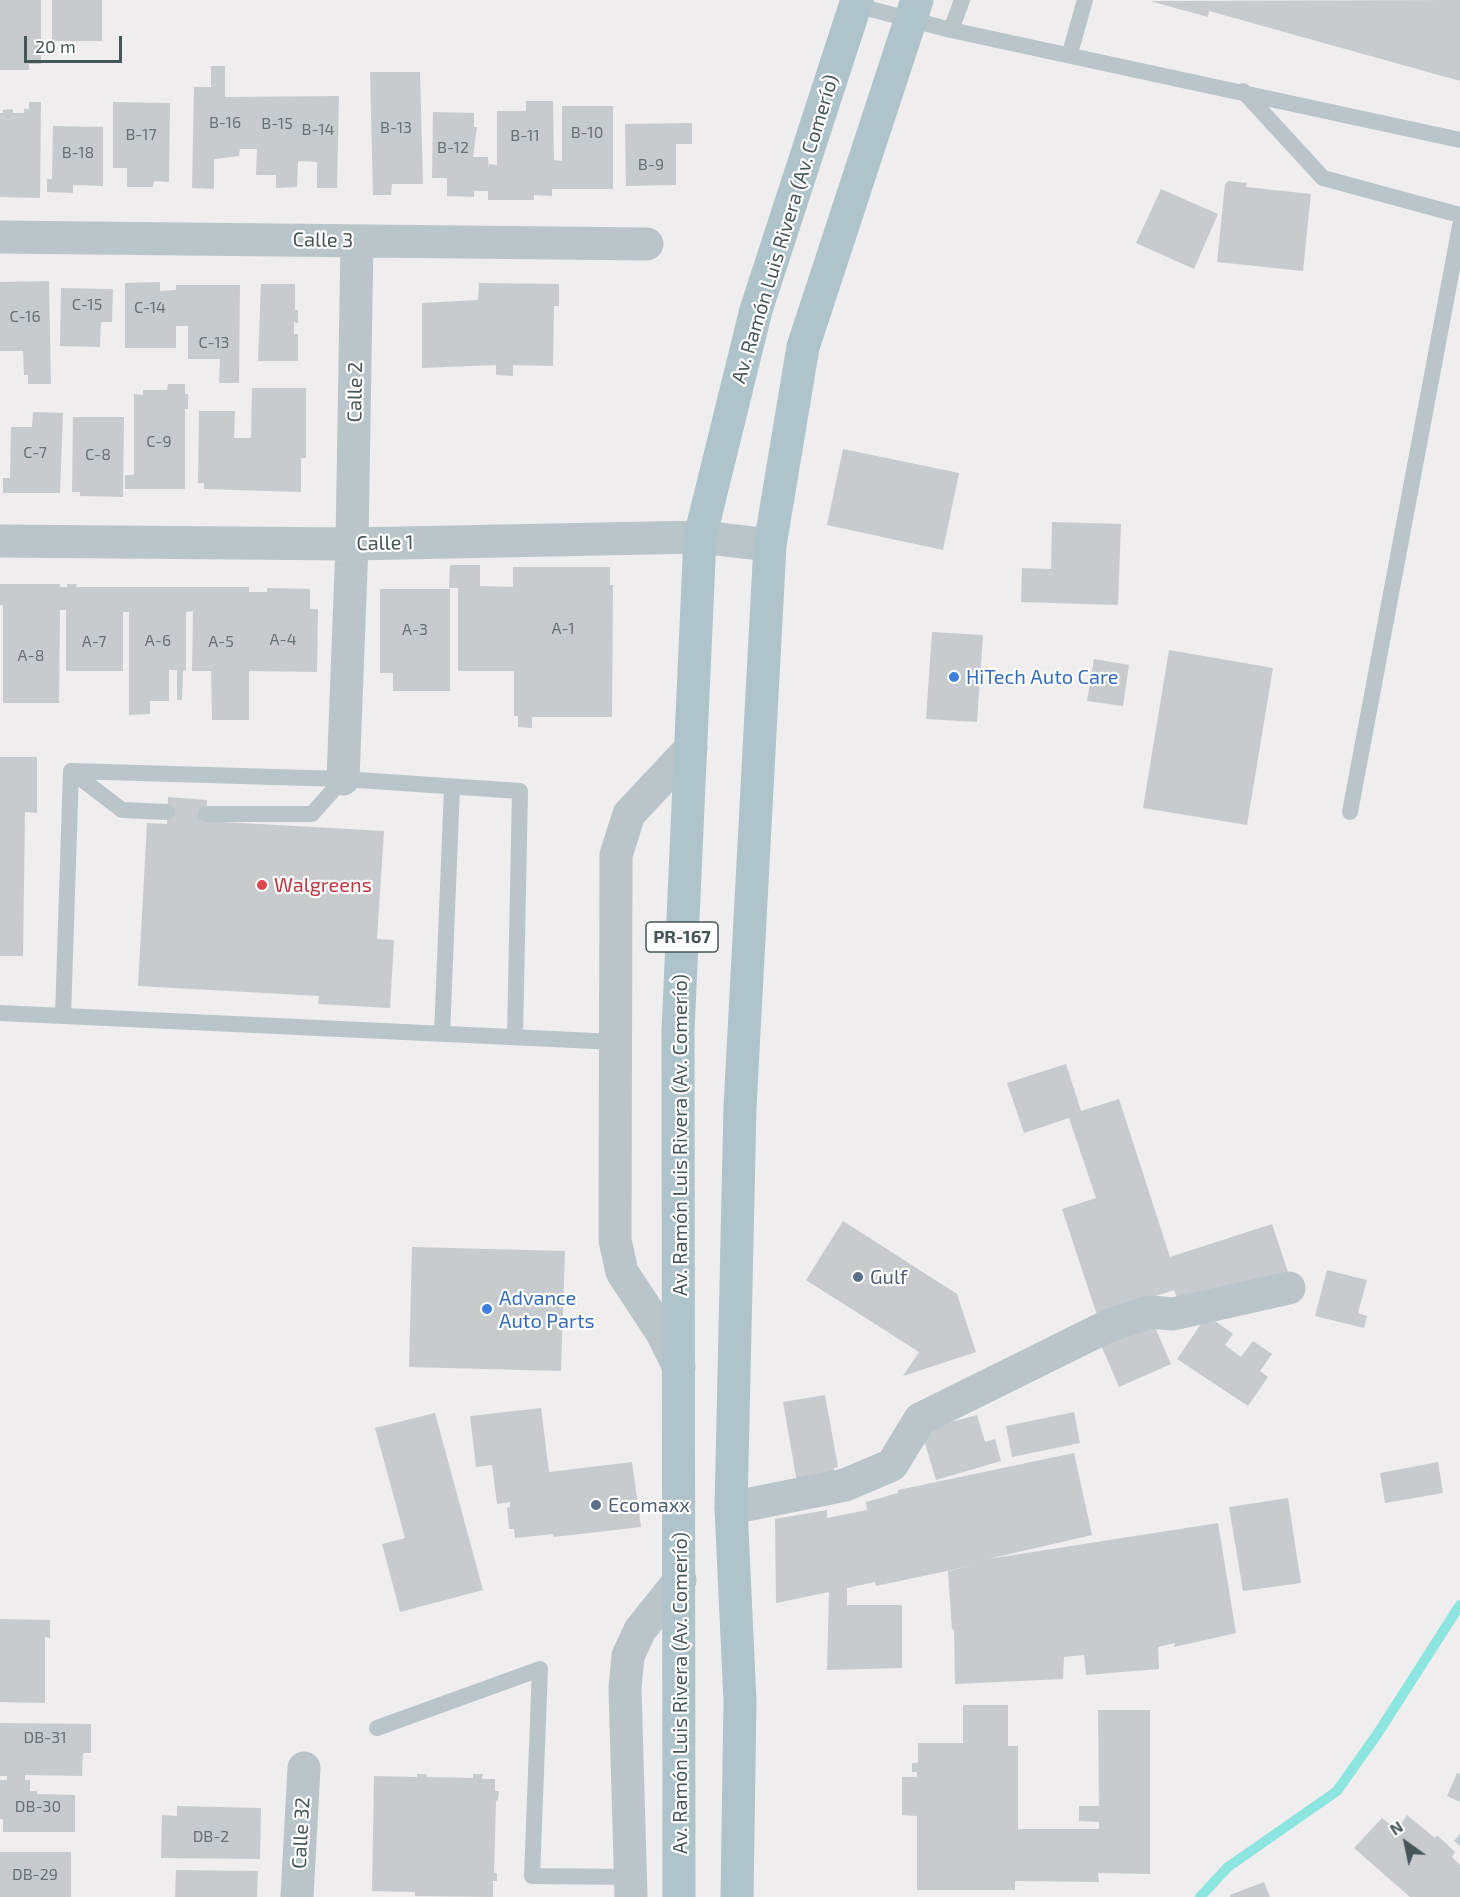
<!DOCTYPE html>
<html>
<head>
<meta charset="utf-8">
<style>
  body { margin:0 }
  #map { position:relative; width:1460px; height:1897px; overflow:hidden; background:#efeded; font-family:"Exo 2",sans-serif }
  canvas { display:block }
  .north { position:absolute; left:1376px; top:1813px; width:60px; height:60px; -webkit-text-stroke:4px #fff; paint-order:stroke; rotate:327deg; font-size:16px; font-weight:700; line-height:24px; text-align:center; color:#465558 }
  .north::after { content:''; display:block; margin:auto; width:21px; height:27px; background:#465558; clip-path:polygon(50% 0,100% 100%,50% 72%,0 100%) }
  .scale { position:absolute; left:24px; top:36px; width:98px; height:27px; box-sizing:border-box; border:3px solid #465558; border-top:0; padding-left:8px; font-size:18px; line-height:21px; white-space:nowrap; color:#465558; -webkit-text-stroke:4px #fff; paint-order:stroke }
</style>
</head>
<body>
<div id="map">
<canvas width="1460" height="1897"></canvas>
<div class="north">N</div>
<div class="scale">20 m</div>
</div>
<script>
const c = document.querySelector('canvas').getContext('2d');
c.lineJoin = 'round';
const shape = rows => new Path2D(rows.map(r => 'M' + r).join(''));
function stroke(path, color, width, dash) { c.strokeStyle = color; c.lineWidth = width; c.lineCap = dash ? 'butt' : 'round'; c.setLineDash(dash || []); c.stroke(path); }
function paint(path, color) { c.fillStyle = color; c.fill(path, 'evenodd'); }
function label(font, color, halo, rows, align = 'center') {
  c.font = font + ' "Exo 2",sans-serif'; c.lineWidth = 4.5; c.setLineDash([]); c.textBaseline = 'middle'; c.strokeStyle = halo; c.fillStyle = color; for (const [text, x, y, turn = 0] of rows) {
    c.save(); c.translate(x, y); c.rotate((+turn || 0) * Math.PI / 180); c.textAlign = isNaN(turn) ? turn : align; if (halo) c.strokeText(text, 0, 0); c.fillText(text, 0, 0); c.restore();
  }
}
const stream = shape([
  [1200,1897,1228,1867,1337,1791,1378,1733,1460,1605]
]);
const building = shape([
  [0,0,41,0,41,64,29,64,29,70,0,70],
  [52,0,102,0,102,41,52,41],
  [1460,0,1460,81,1209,11,1208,17,1150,1],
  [211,66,225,66,225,97,339,96,337,188,317,188,317,162,298,161,297,187,276,188,276,175,256,175,257,149,240,149,239,156,214,159,214,189,192,188,194,87,211,87],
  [370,72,420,72,423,184,392,184,391,195,373,195],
  [526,101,553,101,554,160,562,161,562,106,613,106,613,189,552,189,552,196,534,195,534,200,488,200,488,191,474,191,474,197,447,196,447,178,432,178,433,112,474,113,474,127,477,127,473,157,488,157,489,171,489,164,497,165,497,111,526,111],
  [29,102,41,102,40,198,0,197,0,113,3,113,3,110,13,109,13,113,24,113,24,109,29,109],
  [113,102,170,103,169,182,154,181,153,187,127,187,127,168,113,168],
  [692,123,692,144,676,144,676,185,626,186,625,124],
  [53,126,103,127,103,186,73,185,73,193,47,192,47,179,52,179],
  [1228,181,1247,183,1246,187,1311,194,1303,271,1217,262,1225,184],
  [1161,189,1218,214,1194,269,1136,243],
  [49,281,51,384,28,384,28,375,24,375,23,351,0,351,0,282],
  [160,282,160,291,176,290,176,285,240,285,239,383,219,383,220,359,188,359,188,326,176,326,176,348,125,348,125,283],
  [479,283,559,284,559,306,554,306,553,366,513,365,513,376,496,375,496,365,422,368,422,303,478,300],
  [261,284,295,284,295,310,298,310,298,323,294,322,294,334,298,334,298,361,258,361],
  [61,288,113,289,112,322,101,322,100,347,60,346],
  [168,384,185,384,185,394,188,394,188,409,185,409,185,489,125,489,125,475,134,475,134,394,143,395,143,390,167,390],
  [252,388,306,388,306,458,301,458,301,492,204,489,204,483,198,483,199,411,235,411,234,438,251,438],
  [33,412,63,413,60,493,3,493,3,478,10,478,11,427,32,427],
  [73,417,124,417,123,497,80,496,80,492,72,492],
  [843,449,959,473,943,550,827,525],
  [1052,522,1121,524,1118,605,1021,602,1022,568,1051,569],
  [450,565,480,565,480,586,513,587,513,567,610,567,610,585,613,585,612,717,532,717,532,728,518,727,518,716,514,716,514,671,458,671,458,588,449,588],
  [0,584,60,584,60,587,67,587,67,584,77,584,76,587,249,587,249,592,267,592,267,588,310,589,310,609,318,609,317,672,249,671,249,720,212,720,211,671,192,671,193,611,186,612,186,670,183,671,182,700,177,700,177,670,169,670,169,701,150,701,150,714,129,715,129,612,123,612,123,671,66,671,66,610,60,610,59,703,3,703,3,606,0,605],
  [380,589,450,589,450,691,393,691,393,673,380,673],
  [932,632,983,635,977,722,926,719],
  [1169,650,1273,668,1247,825,1143,808],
  [1094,659,1129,665,1123,706,1087,701],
  [0,757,37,757,37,813,25,812,23,956,0,956],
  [168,797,207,800,206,821,384,831,377,939,394,940,390,1008,318,1004,319,996,138,986,147,823,167,824],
  [1066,1064,1081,1111,1119,1099,1170,1257,1272,1224,1288,1272,1180,1307,1174,1290,1097,1315,1062,1209,1096,1198,1069,1118,1024,1133,1007,1083],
  [843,1221,957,1294,976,1352,903,1376,919,1352,806,1280],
  [412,1247,565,1251,561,1371,409,1367],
  [1327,1270,1367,1280,1358,1313,1367,1316,1364,1328,1315,1316],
  [1207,1315,1233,1334,1225,1345,1241,1357,1253,1341,1272,1354,1260,1371,1268,1377,1248,1406,1177,1359],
  [1150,1316,1171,1364,1119,1387,1101,1345],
  [825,1395,838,1467,834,1468,835,1475,797,1482,783,1402],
  [541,1408,549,1472,632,1462,641,1527,554,1537,553,1534,515,1538,514,1529,509,1529,507,1508,510,1507,510,1502,497,1504,492,1465,476,1467,470,1416],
  [1074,1412,1080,1443,1012,1457,1006,1426],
  [435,1413,483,1590,400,1612,382,1544,405,1538,375,1428],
  [977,1415,985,1442,995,1439,1001,1461,936,1480,921,1430],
  [1074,1453,1092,1535,988,1559,1218,1523,1236,1633,1174,1647,1175,1643,1158,1647,1159,1669,1086,1675,1084,1655,1064,1657,1063,1679,955,1684,954,1629,952,1630,948,1571,989,1562,876,1586,875,1582,847,1588,847,1605,902,1605,902,1668,827,1670,829,1592,776,1603,775,1519,827,1510,827,1518,867,1510,866,1502,898,1493,898,1490],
  [1438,1462,1443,1493,1385,1503,1380,1473],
  [1288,1498,1301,1583,1243,1591,1229,1507],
  [0,1619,50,1620,50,1638,45,1637,45,1703,0,1702],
  [963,1705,1008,1705,1008,1746,1018,1746,1018,1829,1099,1829,1099,1822,1079,1821,1079,1806,1099,1806,1098,1710,1150,1710,1150,1874,1098,1873,1099,1882,1015,1881,1015,1890,917,1890,917,1816,902,1815,902,1777,917,1777,917,1772,912,1772,912,1763,918,1763,918,1743,963,1743],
  [0,1723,91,1724,91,1753,83,1753,82,1776,25,1775,25,1780,30,1780,30,1791,37,1791,37,1794,75,1795,75,1832,3,1832,3,1819,0,1819,0,1780,7,1780,7,1776,0,1776],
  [1457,1773,1460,1774,1460,1802,1447,1796],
  [417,1774,426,1774,427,1777,473,1778,473,1774,483,1774,482,1779,495,1779,495,1791,499,1791,498,1800,496,1801,494,1873,497,1873,497,1881,493,1881,493,1897,415,1896,415,1892,372,1891,374,1776,417,1777],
  [177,1806,261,1808,260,1859,161,1858,162,1815,177,1816],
  [1407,1815,1435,1838,1437,1835,1455,1852,1452,1857,1460,1865,1460,1897,1410,1897,1354,1848,1382,1818,1397,1830],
  [1460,1834,1460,1846,1454,1841],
  [0,1852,71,1852,71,1897,0,1897],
  [176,1870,258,1871,257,1897,175,1897],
  [1264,1882,1270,1897,1230,1897,1230,1895]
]);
const service = shape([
  [855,5,951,30,1460,140],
  [951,30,962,0],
  [1070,53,1085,0],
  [1243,91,1323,178,1460,215],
  [71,771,122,810,167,812],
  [1350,812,1460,226],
  [206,814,312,814,343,779],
  [0,1013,616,1042],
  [63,1016,71,771,343,779,520,791,515,1037],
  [442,1034,452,788],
  [377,1728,540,1669,532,1876,631,1877]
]);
const minor = shape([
  [0,237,647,244],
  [0,541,352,544,700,537,770,545],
  [343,779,352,544,357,241],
  [679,1367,662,1333,622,1272,615,1240,616,855,629,814,691,748],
  [731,1508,845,1485,892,1465,920,1419,1108,1326,1150,1312,1173,1314,1289,1288],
  [297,1897,304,1768],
  [631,1897,625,1688,628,1656,640,1630,680,1580]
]);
const primary = shape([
  [679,1897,678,1031,700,537,756,310,857,0],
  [737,1897,740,1701,731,1508,740,1107,770,545,803,347,917,0]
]);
const markers = [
  [954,677,6,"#3f7fe0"],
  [262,885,6,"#e0444e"],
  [858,1277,6,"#5c6f8a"],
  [487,1309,6,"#3f7fe0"],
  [596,1505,6,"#5c6f8a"]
];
const numberNames = [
  ["B-16",225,123],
  ["B-15",277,124],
  ["B-13",396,128],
  ["B-14",318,130],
  ["B-10",587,133],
  ["B-17",141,135],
  ["B-11",525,136],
  ["B-12",453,148],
  ["B-18",78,153],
  ["B-9",651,165],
  ["C-15",87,305],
  ["C-14",150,308],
  ["C-16",25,317],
  ["C-13",214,343],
  ["C-9",159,442],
  ["C-7",35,453],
  ["C-8",98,455],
  ["A-1",563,629],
  ["A-3",415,630],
  ["A-4",283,640],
  ["A-6",158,641],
  ["A-7",94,642],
  ["A-5",221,642],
  ["A-8",31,656],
  ["DB-31",45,1738],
  ["DB-30",38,1807],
  ["DB-2",211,1837],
  ["DB-29",35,1875]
];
const shields = [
  [682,937,72]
];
const shieldNames = [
  ["PR-167",682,937]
];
const streetNames = [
  ["Av. Ramón Luis Rivera (Av. Comerío)",785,229,-73],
  ["Calle 3",323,240,1],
  ["Calle 2",355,392,-89],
  ["Calle 1",385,543,-1],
  ["Av. Ramón Luis Rivera (Av. Comerío)",680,1135,-90],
  ["Av. Ramón Luis Rivera (Av. Comerío)",680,1693,-90],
  ["Calle 32",301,1833,-87]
];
const shopNames = [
  ["HiTech Auto Care",966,677],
  ["Advance",499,1298],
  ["Auto Parts",499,1321]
];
const healthNames = [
  ["Walgreens",274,885]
];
const serviceNames = [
  ["Gulf",870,1277],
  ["Ecomaxx",608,1505]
];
stroke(stream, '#8de5e0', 10);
paint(building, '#c7cbce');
stroke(service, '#b9c5c8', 16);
stroke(minor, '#b9c5c8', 33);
stroke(primary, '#aec3ca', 33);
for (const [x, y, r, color] of markers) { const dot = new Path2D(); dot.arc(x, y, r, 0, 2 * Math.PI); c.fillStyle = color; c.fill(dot); stroke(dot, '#fff', 2); }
label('16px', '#667276', null, numberNames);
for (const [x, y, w] of shields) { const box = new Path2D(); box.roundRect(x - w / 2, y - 15, w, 30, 4.5); c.fillStyle = '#fff'; c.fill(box); stroke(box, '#465558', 1.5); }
label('bold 18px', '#465558', null, shieldNames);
label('20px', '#465558', '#fff', streetNames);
label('20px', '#366cbe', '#fff', shopNames, 'left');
label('20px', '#be3a42', '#fff', healthNames, 'left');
label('20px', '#4e5e75', '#fff', serviceNames, 'left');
</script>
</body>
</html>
